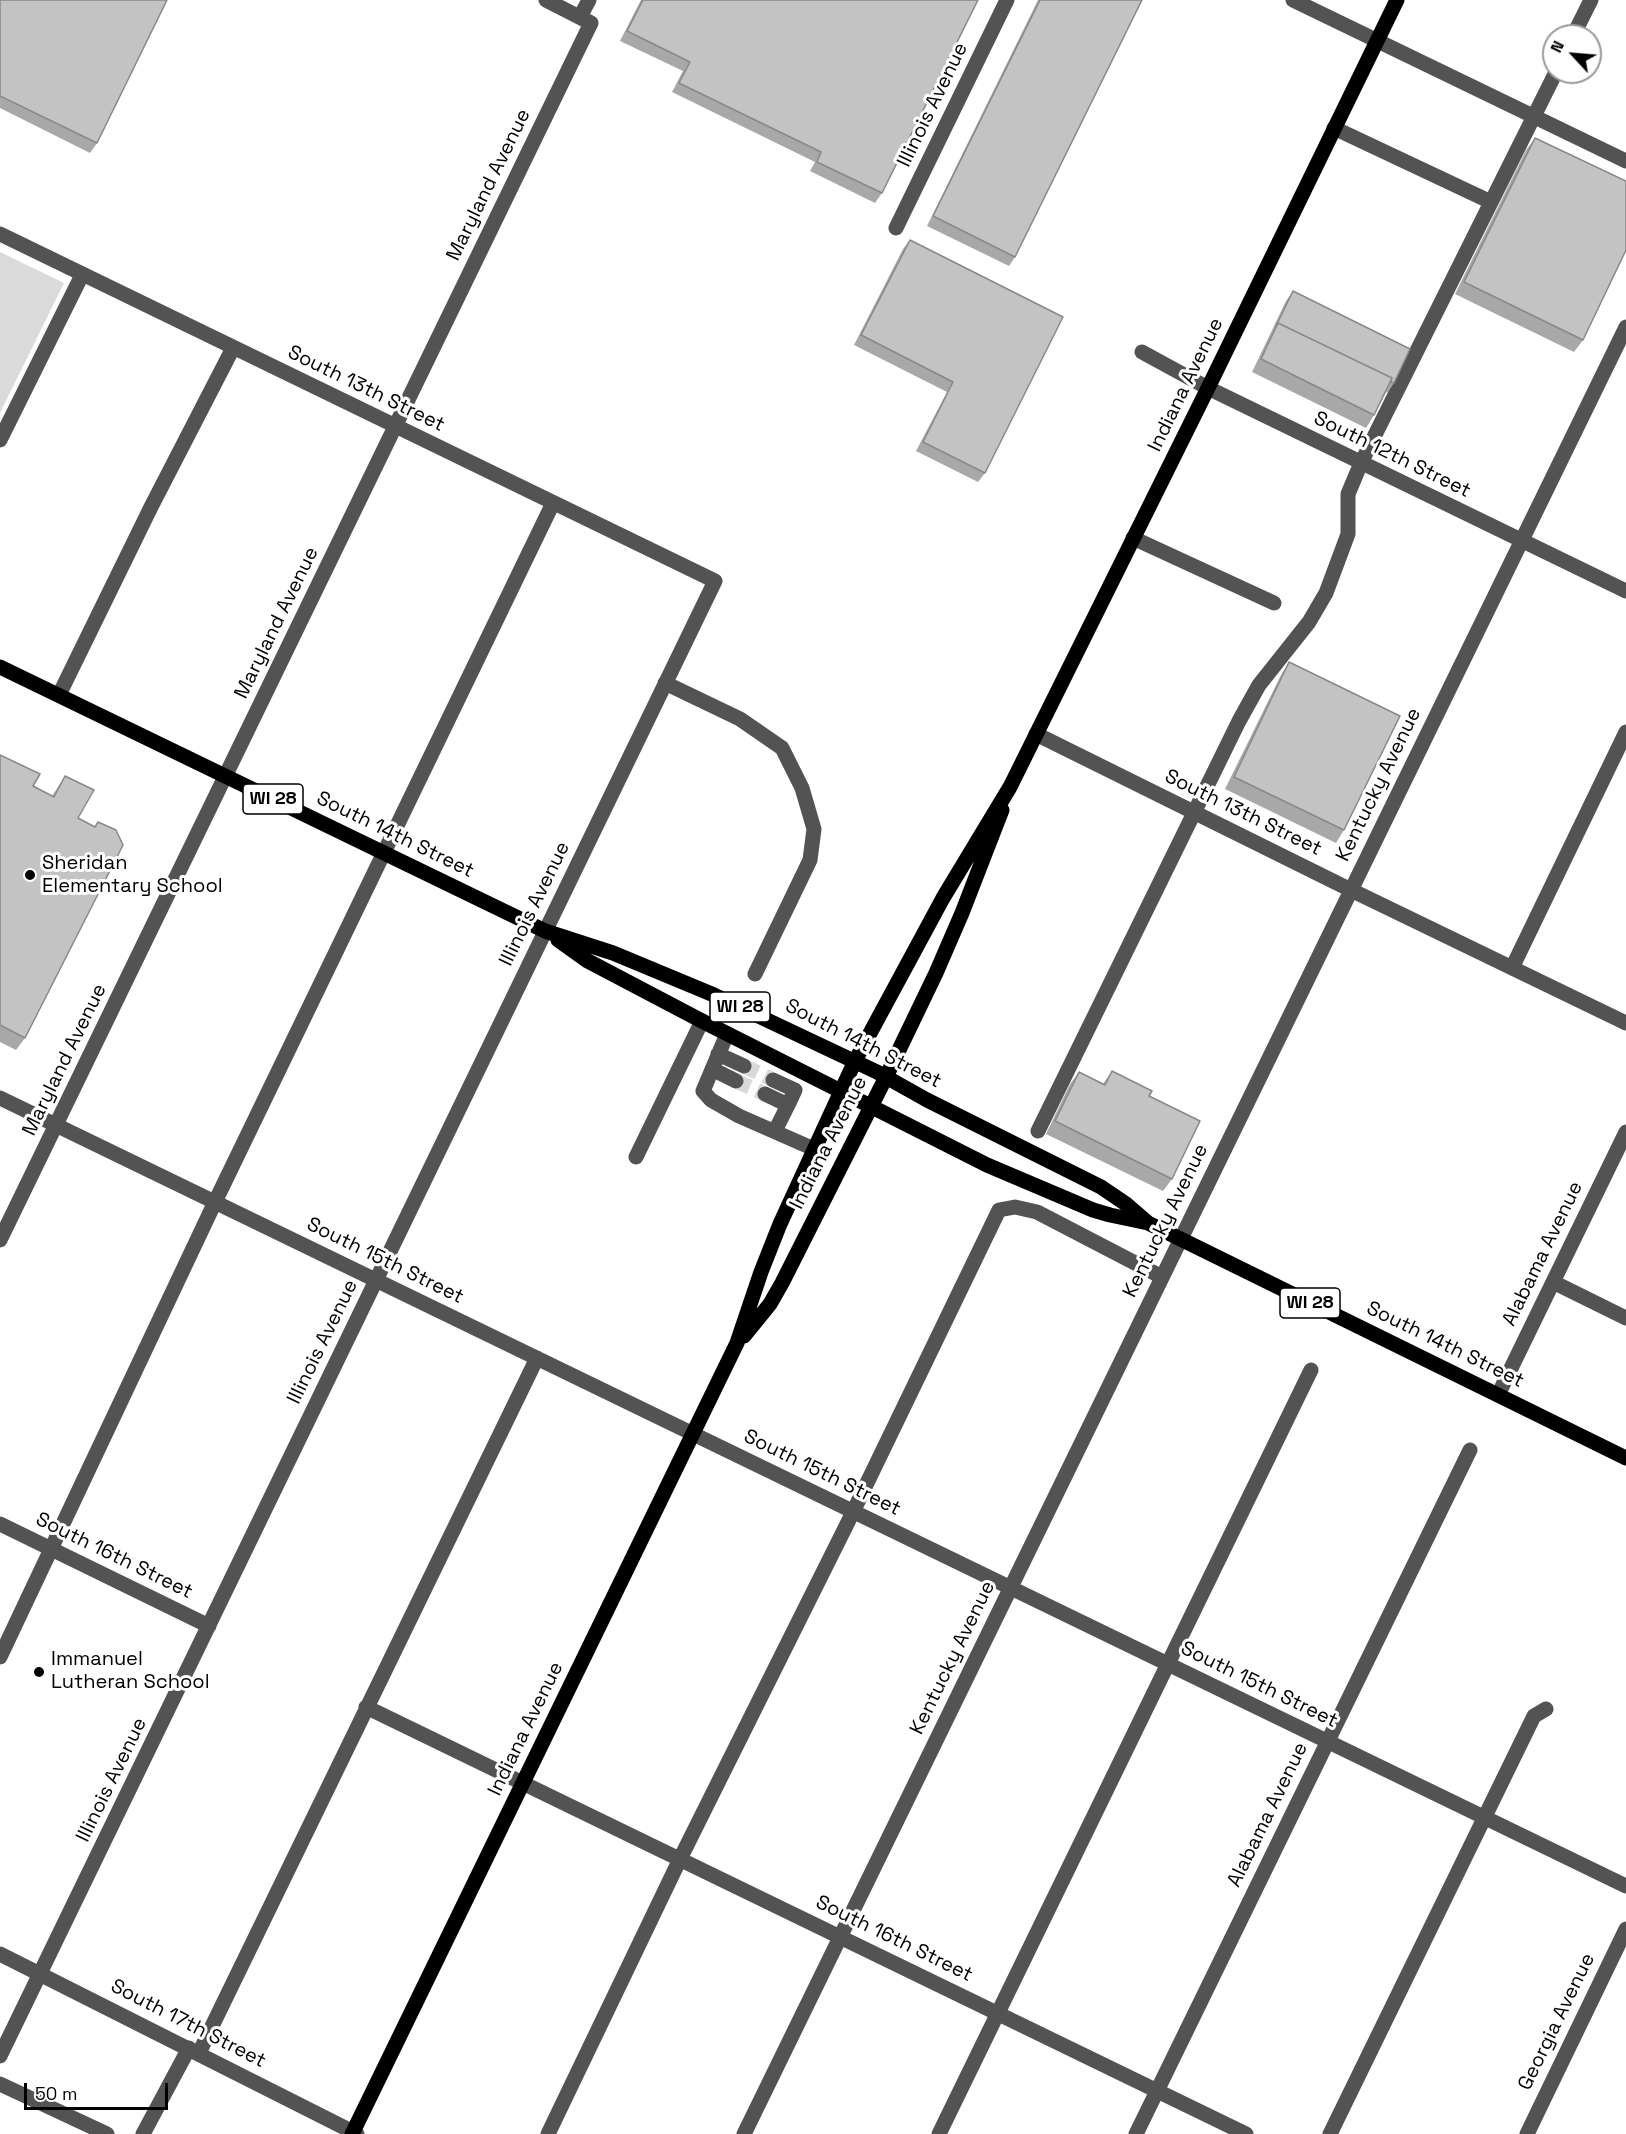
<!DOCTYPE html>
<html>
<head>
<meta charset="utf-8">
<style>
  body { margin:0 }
  #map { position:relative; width:1626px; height:2134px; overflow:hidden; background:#fff; font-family:"Space Grotesk",sans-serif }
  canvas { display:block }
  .north { position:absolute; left:1542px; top:24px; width:60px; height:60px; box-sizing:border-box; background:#fff; border:2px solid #999; border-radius:50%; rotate:296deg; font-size:16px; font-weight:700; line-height:24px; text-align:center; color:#000 }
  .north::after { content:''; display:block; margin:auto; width:21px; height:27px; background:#000; clip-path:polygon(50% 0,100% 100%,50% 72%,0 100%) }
  .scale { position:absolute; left:24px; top:2083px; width:144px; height:27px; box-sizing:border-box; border:3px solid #000; border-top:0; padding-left:8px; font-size:18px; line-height:21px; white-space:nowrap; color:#000; -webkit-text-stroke:4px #fff; paint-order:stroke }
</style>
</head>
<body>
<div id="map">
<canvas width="1626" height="2134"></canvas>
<div class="north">N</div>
<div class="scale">50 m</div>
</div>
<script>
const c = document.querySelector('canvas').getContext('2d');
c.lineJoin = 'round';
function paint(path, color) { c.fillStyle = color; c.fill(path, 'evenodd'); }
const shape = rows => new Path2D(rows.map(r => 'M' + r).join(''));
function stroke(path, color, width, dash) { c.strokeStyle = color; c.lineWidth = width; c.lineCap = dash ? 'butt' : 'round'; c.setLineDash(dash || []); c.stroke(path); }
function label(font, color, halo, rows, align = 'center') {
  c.font = font + ' "Space Grotesk",sans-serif'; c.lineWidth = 6; c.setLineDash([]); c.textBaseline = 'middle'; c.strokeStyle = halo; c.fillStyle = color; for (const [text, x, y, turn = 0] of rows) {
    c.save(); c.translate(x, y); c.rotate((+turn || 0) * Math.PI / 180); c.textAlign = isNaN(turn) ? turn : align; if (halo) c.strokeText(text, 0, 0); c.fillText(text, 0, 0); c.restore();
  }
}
const green = shape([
  [0,252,64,283,0,413]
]);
const minorTunnel = shape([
  [744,1066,773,1080],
  [736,1081,765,1094]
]);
const minor = shape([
  [1293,0,1626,161],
  [580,17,589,0],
  [1573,36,1591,0],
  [1334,128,1491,202],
  [896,228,1007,0],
  [0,234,715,581,0,2056],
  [1142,352,1208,388,1626,591],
  [0,440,82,275],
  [1133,538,1274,603],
  [665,683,740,719,782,748,802,788,814,829,810,860,755,974],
  [59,695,151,507,233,348],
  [1036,734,1351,890,1626,1023],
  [1512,968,1626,732],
  [727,1034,703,1091,711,1100,739,1116,814,1149],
  [718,1054,744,1066],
  [712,1069,736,1081],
  [773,1080,795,1090,788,1105],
  [765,1094,788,1105,775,1131],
  [0,1098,1626,1886],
  [1038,1131,1239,721,1259,685,1309,622,1326,593,1348,534,1348,494,1361,463,1556,72],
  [636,1157,702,1021],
  [0,1240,591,23,546,0],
  [1553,1282,1626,1318],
  [1498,1395,1626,1132],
  [0,1524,209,1626],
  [0,1657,215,1202,553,503],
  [366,1707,1246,2134],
  [0,1954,357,2134],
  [199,2053,537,1358],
  [0,2084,107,2134],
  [143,2134,189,2048],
  [548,2134,680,1859,853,1512,999,1210,1015,1207,1037,1212,1162,1277],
  [744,2134,1626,327],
  [939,2134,1311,1370],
  [1136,2134,1470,1450],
  [1330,2134,1534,1716,1546,1709],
  [1527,2134,1626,1929]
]);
const major = shape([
  [0,667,545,931,613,953,714,995,877,1072,927,1100,1101,1187,1126,1204,1148,1223],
  [558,940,586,960,702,1021,987,1165,1093,1210,1110,1215,1148,1223,1626,1458],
  [744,1336,770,1304,782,1283,886,1077,936,973,962,913,1002,810],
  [352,2134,737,1343,761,1272,780,1224,855,1061,943,898,1010,787,1208,388,1397,0]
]);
const wall = shape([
  [0,0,97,143,90,153,0,108],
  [641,0,978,0,882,193,875,203,810,171,815,162,672,92,683,71,620,41],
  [1038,0,1142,0,1015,257,1009,266,927,226],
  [1535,138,1583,340,1574,352,1455,294,1526,150],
  [910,240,985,473,978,482,916,451,947,392,854,345,903,249],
  [1293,291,1394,383,1387,393,1386,392,1374,415,1366,428,1252,372,1286,301],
  [1289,662,1344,830,1336,843,1225,789,1281,675],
  [0,755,33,786,52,796,65,776,78,818,25,1038,16,1050,0,1042],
  [1112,1071,1149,1096,1172,1179,1163,1191,1046,1134,1070,1084,1079,1072,1103,1084]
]);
const building = shape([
  [0,0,167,0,97,143,0,96,0,0],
  [643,0,978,0,882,193,817,162,821,152,679,83,690,62,627,31,643,0],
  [1040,0,1142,0,1015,257,933,216,1040,0],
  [1535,138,1626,181,1626,250,1583,340,1464,282,1535,138],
  [910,240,1063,317,985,473,923,442,953,382,861,335,910,240],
  [1293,291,1410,349,1394,383,1391,382,1392,378,1278,323,1276,326,1293,291],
  [1278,323,1392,378,1374,415,1261,359,1278,323],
  [1289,662,1400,716,1344,830,1234,777,1289,662],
  [0,755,40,774,33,786,54,797,65,776,94,790,78,818,95,827,98,822,116,830,123,845,25,1038,0,1025,0,755],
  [1112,1071,1152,1091,1149,1096,1200,1121,1172,1179,1055,1121,1079,1072,1105,1085,1112,1071]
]);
const markers = [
  [30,875,6,"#000"],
  [39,1672,6,"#000"]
];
const shields = [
  [273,799,60],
  [740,1007,60],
  [1310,1303,60]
];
const shieldNames = [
  ["WI 28",273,799],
  ["WI 28",740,1007],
  ["WI 28",1310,1303]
];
const streetNames = [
  ["Illinois Avenue",933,105,-64],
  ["Maryland Avenue",489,185,-64],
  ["Indiana Avenue",1186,385,-64],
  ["South 13th Street",366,389,26],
  ["South 12th Street",1392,455,26],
  ["Maryland Avenue",277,623,-64],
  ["Kentucky Avenue",1379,785,-64],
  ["South 13th Street",1243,813,26],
  ["South 14th Street",395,835,26],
  ["Illinois Avenue",535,904,-64],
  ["South 14th Street",863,1044,27],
  ["Maryland Avenue",65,1060,-64],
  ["Indiana Avenue",829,1143,-63],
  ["Kentucky Avenue",1166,1221,-64],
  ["Alabama Avenue",1543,1254,-64],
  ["South 15th Street",385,1261,26],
  ["Illinois Avenue",323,1342,-64],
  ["South 14th Street",1445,1345,26],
  ["South 15th Street",822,1473,26],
  ["South 16th Street",114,1556,26],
  ["Kentucky Avenue",953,1658,-64],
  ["South 15th Street",1259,1685,26],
  ["Indiana Avenue",526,1729,-64],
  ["Illinois Avenue",112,1780,-64],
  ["Alabama Avenue",1268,1815,-64],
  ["South 16th Street",894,1939,26],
  ["Georgia Avenue",1557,2022,-64],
  ["South 17th Street",188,2024,27]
];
const poiNames = [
  ["Sheridan",42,864],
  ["Elementary School",42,887],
  ["Immanuel",51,1660],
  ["Lutheran School",51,1683]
];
paint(green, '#dadada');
stroke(minorTunnel, '#d9d9d9', 15, [15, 8]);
stroke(minor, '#535353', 15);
stroke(major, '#000', 15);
paint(wall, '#a8a8a8');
paint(building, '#c3c3c3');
stroke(building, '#888', 1.5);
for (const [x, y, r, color] of markers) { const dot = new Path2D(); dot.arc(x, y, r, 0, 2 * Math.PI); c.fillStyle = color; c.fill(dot); stroke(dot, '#fff', 2); }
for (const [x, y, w] of shields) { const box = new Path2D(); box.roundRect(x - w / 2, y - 15, w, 30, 4.5); c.fillStyle = '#fff'; c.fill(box); stroke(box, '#000', 1.5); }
label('bold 18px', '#000', null, shieldNames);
label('20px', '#000', '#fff', streetNames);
label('20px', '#000', '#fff', poiNames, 'left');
</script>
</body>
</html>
